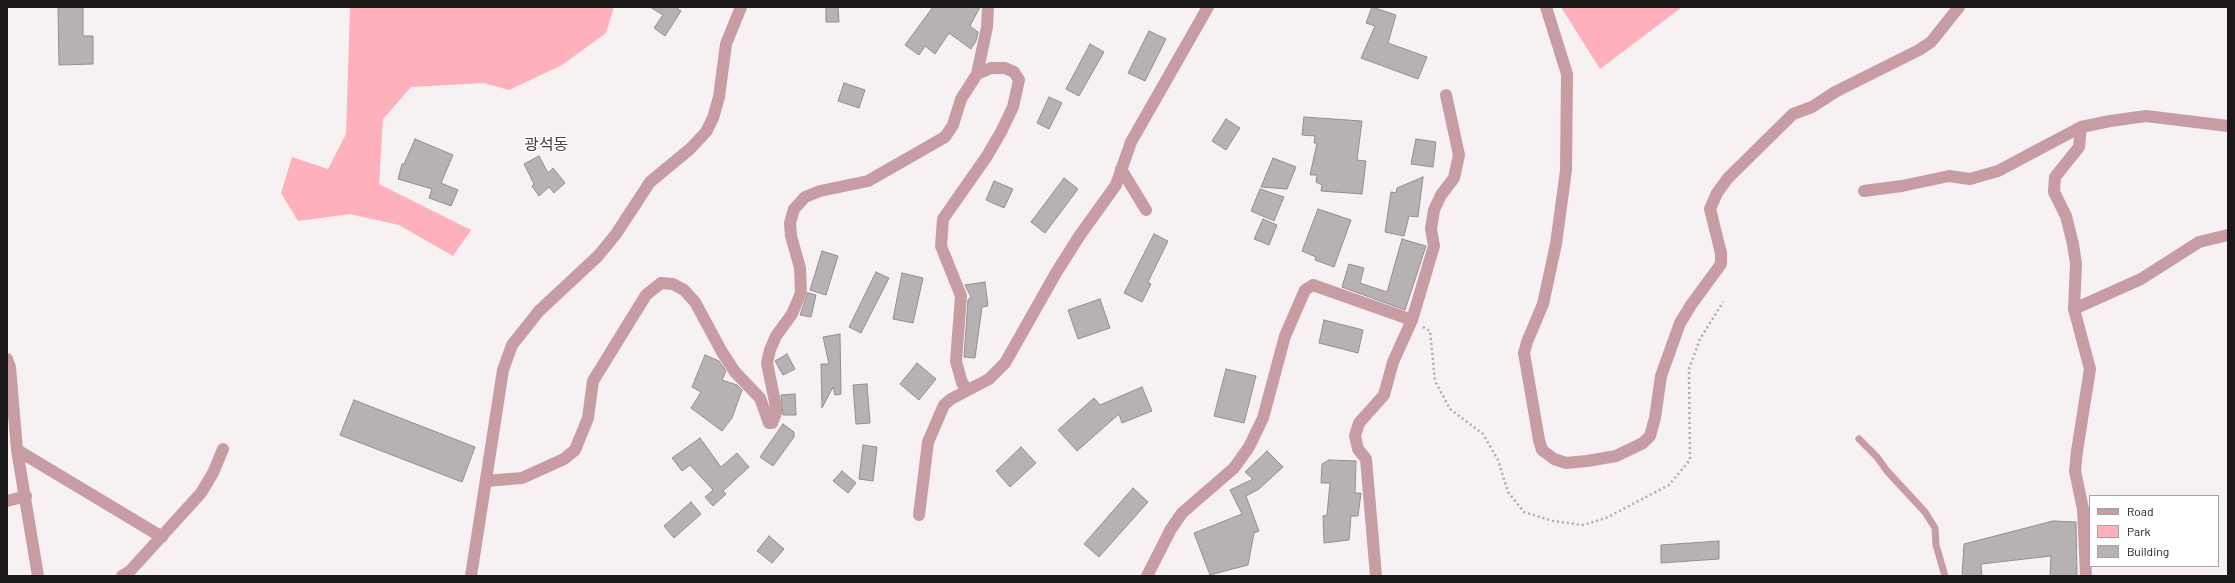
<!DOCTYPE html>
<html>
<head>
<meta charset="utf-8">
<style>
  body { margin:0 }
  #map { position:relative; width:2235px; height:583px; overflow:hidden; background:#f8f1f2; font-family:Barlow,sans-serif }
  canvas { display:block }
  .frame { position:absolute; inset:0; border:8px solid #1a1818; pointer-events:none }
  .legend { position:absolute; left:2089px; top:495px; width:130px; height:72px; box-sizing:border-box; background:#fff; border:1px solid #a3a3a3; margin:0; padding:5px 7px; list-style:none; font-size:12px; color:#1a1818 }
  .legend li { display:flex; align-items:center; gap:8px; height:20px }
  .legend b { width:20px; border:1px solid #a3a3a3 }
</style>
</head>
<body>
<div id="map">
<canvas width="2235" height="583"></canvas>
<div class="frame"></div>
<ul class="legend">
<li><b style="height:5px;background:#c79da3"></b>Road</li>
<li><b style="height:11px;background:#feb0bc"></b>Park</li>
<li><b style="height:11px;background:#b7b1b2"></b>Building</li>
</ul>
</div>
<script>
const c = document.querySelector('canvas').getContext('2d');
c.lineJoin = 'round';
function paint(path, color) { c.fillStyle = color; c.fill(path, 'evenodd'); }
const shape = rows => new Path2D(rows.map(r => 'M' + r).join(''));
function stroke(path, color, width, dash) { c.strokeStyle = color; c.lineWidth = width; c.lineCap = dash ? 'butt' : 'round'; c.setLineDash(dash || []); c.stroke(path); }
function label(font, color, halo, rows, align = 'center') {
  c.font = font + ' Barlow,"Noto Sans KR",sans-serif'; c.lineWidth = 3; c.setLineDash([]); c.textBaseline = 'middle'; c.strokeStyle = halo; c.fillStyle = color; for (const [text, x, y, turn = 0] of rows) {
    c.save(); c.translate(x, y); c.rotate((+turn || 0) * Math.PI / 180); c.textAlign = isNaN(turn) ? turn : align; if (halo) c.strokeText(text, 0, 0); c.fillText(text, 0, 0); c.restore();
  }
}
const green = shape([
  [350,7,614,7,606,33,562,65,509,90,484,83,411,87,383,119,379,184,471,230,453,256,399,225,350,214,298,221,281,193,292,157,328,169,346,134],
  [1561,7,1682,7,1600,69]
]);
const building = shape([
  [58,7,83,7,83,36,93,36,93,64,59,65,58,7],
  [650,7,675,7,681,11,665,36,654,28,663,15,650,7],
  [826,7,838,7,839,22,826,22,826,7],
  [933,7,980,7,970,26,978,32,976,41,971,49,949,33,935,54,925,46,919,55,905,45,933,7],
  [1372,7,1396,15,1388,43,1427,57,1418,79,1361,58,1375,26,1366,23,1372,7],
  [1149,31,1166,39,1145,81,1128,73,1149,31],
  [1090,44,1104,52,1079,96,1066,89,1090,44],
  [844,83,865,90,859,108,838,101,844,83],
  [1049,97,1062,103,1049,129,1037,123,1049,97],
  [1304,117,1362,121,1357,160,1366,161,1362,194,1321,191,1322,185,1316,182,1317,175,1310,175,1317,143,1314,143,1315,136,1302,135,1304,117],
  [1226,119,1240,128,1226,150,1212,141,1226,119],
  [415,139,453,155,441,183,458,190,451,206,429,198,432,189,398,179,402,164,404,164,415,139],
  [1416,139,1436,142,1433,167,1411,164,1416,139],
  [539,156,548,173,553,168,565,183,554,193,549,187,539,196,532,186,534,184,524,164,539,156],
  [1273,158,1296,167,1287,189,1261,187,1273,158],
  [1423,177,1418,217,1409,216,1404,236,1385,232,1391,192,1396,193,1397,188,1423,177],
  [1064,178,1078,189,1045,233,1031,222,1064,178],
  [994,181,1013,189,1004,208,986,200,994,181],
  [1260,189,1284,197,1274,221,1251,211,1260,189],
  [1318,209,1351,220,1334,267,1315,260,1316,257,1302,251,1318,209],
  [1263,219,1277,225,1269,245,1254,239,1263,219],
  [1154,234,1168,241,1148,282,1151,284,1142,302,1124,293,1154,234],
  [1402,239,1426,246,1405,310,1342,287,1349,264,1364,268,1360,283,1387,292,1402,239],
  [822,251,838,256,826,295,810,290,822,251],
  [876,272,889,278,861,333,849,327,876,272],
  [902,273,923,278,913,323,893,319,902,273],
  [985,282,988,306,982,307,975,358,964,357,968,300,971,297,965,285,985,282],
  [808,293,816,295,811,317,800,315,808,293],
  [1100,299,1110,328,1078,339,1068,310,1100,299],
  [1324,320,1363,330,1358,353,1319,343,1324,320],
  [840,334,841,394,835,395,833,387,822,408,821,364,829,364,823,337,840,334],
  [787,354,795,369,783,375,775,361,787,354],
  [705,355,719,361,726,371,722,380,737,385,742,390,732,418,722,431,691,408,701,392,692,387,705,355],
  [917,363,936,379,919,400,900,384,917,363],
  [1226,369,1256,376,1244,423,1214,416,1226,369],
  [867,384,870,423,856,424,853,385,867,384],
  [1142,387,1152,411,1122,423,1119,414,1077,451,1058,430,1094,398,1100,405,1142,387],
  [795,394,796,415,783,415,781,395,795,394],
  [354,400,475,447,462,482,340,435,354,400],
  [783,424,794,432,794,437,773,466,760,457,783,424],
  [700,438,721,467,737,453,749,467,723,491,726,494,713,506,705,497,713,490,690,465,682,471,672,458,700,438],
  [863,445,877,447,873,481,859,479,863,445],
  [1021,447,1036,463,1010,487,996,471,1021,447],
  [1267,451,1283,467,1259,489,1246,496,1259,531,1254,533,1248,565,1210,575,1194,533,1242,514,1230,490,1253,479,1245,472,1267,451],
  [1329,460,1356,461,1355,493,1361,493,1358,516,1351,516,1349,540,1324,543,1323,516,1327,515,1330,483,1321,483,1322,464,1329,460],
  [842,471,856,483,848,493,833,481,842,471],
  [1133,488,1148,502,1099,557,1084,544,1133,488],
  [691,502,701,514,674,538,664,526,691,502],
  [2053,521,2076,522,2077,576,2050,576,2051,556,1981,564,1982,576,1962,576,1964,544,2053,521],
  [769,536,784,549,772,563,757,551,769,536],
  [1719,541,1719,559,1661,563,1661,545,1719,541]
]);
const path = shape([
  [1423,327,1430,331,1435,381,1450,409,1483,434,1498,460,1508,492,1524,512,1553,521,1583,525,1606,518,1669,485,1690,460,1689,369,1700,339,1723,302]
]);
const lane = shape([
  [1859,439,1877,457,1887,471,1925,512,1935,528,1936,545,1945,576]
]);
const street = shape([
  [1546,7,1567,74,1566,170,1556,244,1543,304,1527,342,1524,353,1539,440,1542,450,1554,459,1566,463,1587,461,1616,456,1643,443,1650,436,1655,418,1661,376,1680,323,1691,305,1721,264,1721,253,1710,209,1717,193,1728,178,1793,114,1812,107,1835,92,1919,50,1931,42,1959,7],
  [2081,127,2079,147,2055,177,2054,192,2066,216,2073,244,2076,264,2074,309,2090,369,2077,451,2075,471,2083,509,2086,576],
  [1121,169,1146,210],
  [1864,191,1902,186,1949,176,1970,179,1998,171,2081,127,2110,121,2146,116,2228,126],
  [2074,309,2141,279,2199,242,2228,235],
  [1412,320,1434,246,1431,229,1434,210,1441,195,1454,178,1459,155,1446,95],
  [7,359,10,367,17,450,38,576],
  [968,390,962,383,956,361,961,296,941,246,943,219,987,156,1001,132,1013,107,1019,80,1014,72,1005,68,991,68,977,74],
  [17,450,162,537],
  [486,481,522,478,564,459,575,450,588,418,593,381,646,295,661,283,673,284,684,290,695,302,722,352,735,372,760,398,769,423,772,423,776,413,776,407,767,363,770,350,776,336,792,314,801,293,800,268,791,236,790,223,794,209,805,197,820,191,868,181,945,137,953,125,961,99,977,74,987,27,988,7],
  [7,501,26,496],
  [919,515,928,442,944,405,951,399,989,379,1005,363,1056,273,1080,235,1116,185,1131,142,1208,7],
  [122,576,130,571,201,493,213,473,223,449],
  [471,576,503,370,512,345,539,311,598,256,616,234,650,182,690,149,706,132,713,118,719,97,726,44,741,7],
  [1147,576,1171,529,1182,513,1234,468,1249,447,1263,418,1285,336,1305,290,1313,285,1412,320,1393,362,1384,395,1359,423,1355,436,1358,449,1366,459,1376,576]
]);
const quarterNames = [
  ["광석동",546,145]
];
paint(green, '#feb0bc');
paint(building, '#b7b1b2');
stroke(building, '#948e8f', 1);
stroke(path, '#afaaab', 2.5, [2, 3]);
stroke(lane, '#c79da3', 7);
stroke(street, '#c79da3', 12);
label('16px', '#464041', '#fff', quarterNames);
</script>
</body>
</html>
